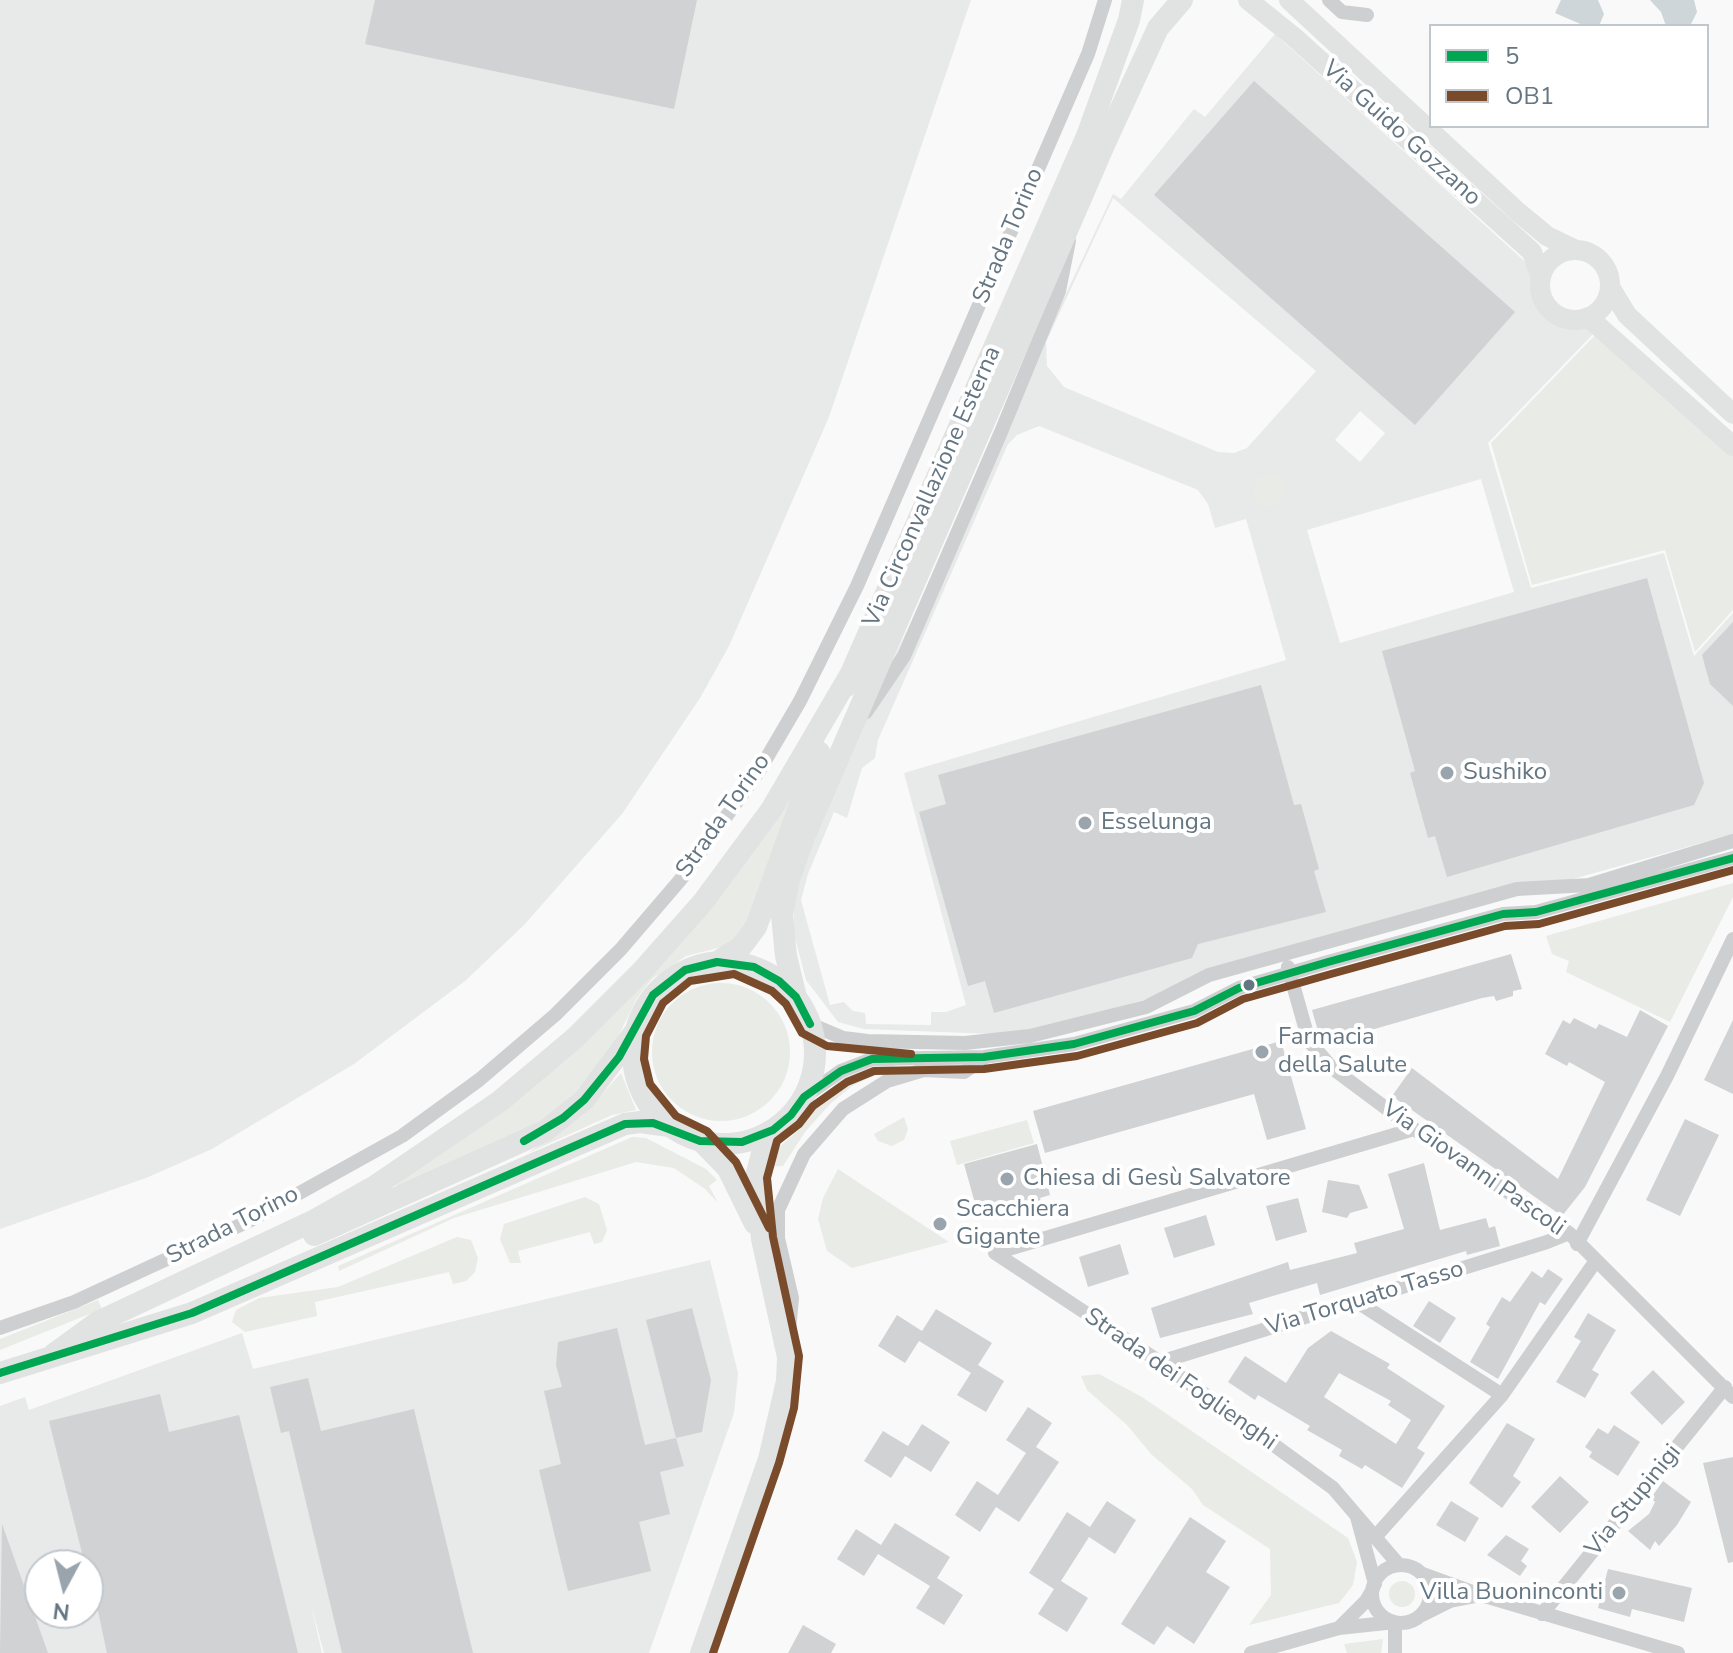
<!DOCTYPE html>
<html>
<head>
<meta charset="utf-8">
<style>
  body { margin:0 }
  #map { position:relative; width:1733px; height:1653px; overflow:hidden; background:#f9f9f9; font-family:"Nunito Sans",sans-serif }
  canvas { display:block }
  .legend { position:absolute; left:1429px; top:24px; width:280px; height:104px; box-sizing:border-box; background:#fff; border:2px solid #c1c8cd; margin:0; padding:10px 14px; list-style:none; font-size:24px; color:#657683 }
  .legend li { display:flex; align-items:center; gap:16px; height:40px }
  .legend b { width:40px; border:2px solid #c1c8cd }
  .north { position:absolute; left:24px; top:1549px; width:80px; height:80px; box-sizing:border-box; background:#fff; border:2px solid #c1c8cd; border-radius:50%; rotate:187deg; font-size:22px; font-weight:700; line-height:32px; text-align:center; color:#657683 }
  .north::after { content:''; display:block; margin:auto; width:28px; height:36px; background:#99a4ac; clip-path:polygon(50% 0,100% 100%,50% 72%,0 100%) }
</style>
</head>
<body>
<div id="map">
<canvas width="1733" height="1653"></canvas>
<ul class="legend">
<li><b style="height:10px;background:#00a651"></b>5</li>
<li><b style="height:10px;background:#7a4b2a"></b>OB1</li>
</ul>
<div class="north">N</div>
</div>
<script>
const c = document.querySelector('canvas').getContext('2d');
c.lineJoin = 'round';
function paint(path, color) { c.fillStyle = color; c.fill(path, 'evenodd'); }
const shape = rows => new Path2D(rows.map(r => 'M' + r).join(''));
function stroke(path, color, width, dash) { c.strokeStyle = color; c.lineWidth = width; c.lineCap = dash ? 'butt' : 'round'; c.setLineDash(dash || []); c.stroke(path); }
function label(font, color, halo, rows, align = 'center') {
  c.font = font + ' "Nunito Sans",sans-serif'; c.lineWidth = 8; c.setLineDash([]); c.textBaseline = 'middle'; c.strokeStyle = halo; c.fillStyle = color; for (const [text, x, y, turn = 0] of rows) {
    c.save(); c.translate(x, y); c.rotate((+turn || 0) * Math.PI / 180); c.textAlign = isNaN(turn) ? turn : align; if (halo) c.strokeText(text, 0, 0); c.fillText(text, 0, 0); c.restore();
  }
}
const built = shape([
  [0,0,971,0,829,417,729,646,700,698,622,814,524,925,465,981,354,1064,212,1149,146,1178,0,1229],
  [1275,34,1533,269,1536,293,1544,313,1565,323,1587,322,1597,330,1488,443,1531,588,1664,553,1694,656,1733,613,1733,834,1019,1035,864,1029,838,1022,806,980,793,930,794,905,801,872,842,768,1113,194,1121,199,1194,109,1205,117],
  [1113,198,1316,371,1247,448,1234,453,1218,452,1064,387,1047,366,1046,342],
  [1360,411,1385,433,1360,462,1335,440],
  [1039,426,1198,490,1208,504,1215,528,1246,519,1286,660,904,773,966,1005,946,1012,931,1012,931,1025,866,1024,865,1013,853,1011,844,1002,830,1005,801,900,808,874,834,812,847,818,862,768,875,758,878,740,1008,444,1017,435],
  [1481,479,1514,592,1340,643,1307,530],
  [710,1260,738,1373,734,1413,649,1653,324,1653,311,1605,322,1653,0,1653,0,1406,25,1397,29,1410,242,1333,253,1369],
  [40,1565,88,1565,88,1613,40,1613]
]);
const green = shape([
  [1598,332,1733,455,1733,610,1695,652,1665,550,1532,585,1491,443],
  '1253 490a16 16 0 1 1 32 0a16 16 0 1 1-32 0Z',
  [800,781,744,933,722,947,686,956,652,979,637,998,612,1049,587,1085,548,1120,398,1189,395,1183,552,1069],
  [1733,883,1733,897,1670,1022,1566,972,1569,961,1552,954,1546,936],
  '652 1052a69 69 0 1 1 138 0a69 69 0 1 1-138 0Z',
  [877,1063,897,1065,852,1086,830,1104,805,1132,783,1166,763,1167,767,1158,800,1129,838,1080],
  [621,1073,636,1110,612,1115,528,1153,583,1115],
  [904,1117,908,1129,904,1140,892,1146,878,1141,874,1134],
  [1027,1120,1034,1143,957,1165,950,1141],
  [632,1137,646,1138,706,1169,717,1180,709,1186,718,1203,705,1189,674,1168,636,1162,454,1218,339,1271,338,1266],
  [838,1169,949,1242,852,1268,827,1251,818,1219,823,1198],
  [585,1197,599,1204,607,1230,602,1242,594,1244,590,1232,518,1251,521,1263,510,1263,500,1239,504,1224],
  [457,1237,471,1240,478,1258,475,1272,466,1281,453,1284,449,1272,315,1302,317,1316,245,1332,232,1322,236,1310,259,1298,338,1287],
  [98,1300,102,1309,0,1350,0,1339],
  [1099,1374,1142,1397,1348,1538,1357,1562,1353,1585,1339,1603,1249,1625,1271,1595,1270,1549,1203,1505,1192,1489,1151,1454,1127,1425,1087,1390,1081,1376],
  '1389 1594a13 13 0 1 1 26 0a13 13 0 1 1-26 0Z',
  [1383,1639,1381,1653,1347,1653,1344,1644]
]);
const water = shape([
  [1561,0,1598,0,1604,14,1599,26,1585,26,1555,13],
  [1650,0,1694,0,1697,12,1690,26,1666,26,1661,12]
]);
const building = shape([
  [375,0,697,0,674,109,365,44],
  [1254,81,1515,312,1415,425,1154,195],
  [1647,578,1704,783,1694,805,1447,877,1435,836,1428,838,1410,773,1415,771,1382,651],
  [1733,622,1733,706,1710,684,1702,655],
  [1261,685,1294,805,1301,804,1319,869,1314,871,1326,912,1198,944,1192,958,994,1013,985,981,968,986,919,812,946,804,938,775],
  [1511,954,1522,989,1513,991,1513,996,1496,1001,1494,996,1482,998,1326,1043,1323,1029,1318,1031,1312,1010],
  [1640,1010,1668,1026,1585,1187,1562,1216,1392,1096,1412,1068,1558,1179,1605,1082,1569,1062,1567,1066,1545,1054,1563,1020,1570,1024,1574,1018,1596,1029,1599,1024,1627,1037],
  [1733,1020,1733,1094,1704,1080],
  [1281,1041,1306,1129,1267,1140,1254,1094,1045,1153,1033,1111],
  [1685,1119,1719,1135,1680,1216,1646,1200],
  [1037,1144,1050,1195,1040,1198,1043,1209,1030,1213,1027,1201,978,1214,964,1164],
  [1424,1163,1440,1230,1486,1218,1489,1228,1495,1226,1500,1246,1467,1255,1466,1251,1320,1295,1317,1283,1249,1303,1253,1314,1160,1338,1151,1308,1288,1262,1290,1270,1357,1253,1354,1243,1404,1229,1388,1174],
  [1328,1180,1359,1185,1368,1208,1350,1213,1347,1218,1322,1212],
  [1298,1198,1307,1232,1276,1241,1266,1206],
  [1206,1215,1215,1245,1174,1258,1164,1228],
  [1120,1244,1129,1274,1088,1287,1079,1257],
  [1548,1269,1563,1279,1545,1305,1540,1302,1498,1379,1470,1362,1490,1327,1486,1324,1502,1297,1510,1302,1532,1271,1542,1278],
  [1429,1301,1456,1318,1440,1343,1413,1326],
  [692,1308,711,1380,702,1432,676,1438,646,1320],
  [936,1309,992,1343,978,1365,1004,1381,986,1412,957,1395,971,1373,919,1341,905,1363,878,1346,897,1315,922,1331],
  [1588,1313,1616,1330,1592,1370,1599,1374,1585,1398,1556,1382,1581,1341,1574,1337],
  [617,1328,645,1445,676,1438,684,1466,660,1472,670,1514,639,1522,651,1571,568,1591,539,1470,561,1464,544,1391,562,1387,556,1365,558,1342],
  [1331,1331,1390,1364,1387,1368,1445,1406,1417,1448,1425,1453,1402,1488,1365,1465,1362,1469,1339,1456,1342,1450,1307,1430,1310,1426,1258,1395,1255,1400,1228,1382,1245,1356,1286,1383,1308,1348],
  [1339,1373,1391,1401,1388,1405,1411,1420,1396,1444,1324,1397],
  [1653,1370,1685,1402,1662,1425,1630,1393],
  [308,1378,321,1431,414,1409,473,1653,342,1653,289,1431,281,1433,270,1387],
  [160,1394,169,1432,239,1415,298,1653,107,1653,88,1565,85,1565,49,1421],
  [1028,1407,1052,1423,1036,1447,1059,1462,1019,1522,996,1507,980,1532,955,1515,977,1481,998,1495,1026,1453,1006,1440],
  [1507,1423,1535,1439,1513,1476,1521,1482,1502,1508,1469,1483],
  [922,1424,950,1442,931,1472,905,1456,891,1478,864,1461,883,1431,908,1446],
  [1614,1425,1640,1442,1618,1476,1589,1457,1592,1452,1585,1447,1598,1428,1608,1434],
  [1733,1457,1733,1562,1728,1563,1703,1463],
  [1560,1476,1589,1502,1560,1533,1531,1507],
  [1663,1481,1691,1502,1677,1525,1659,1546,1655,1541,1650,1550,1628,1531,1649,1514,1655,1502,1651,1498],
  [1107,1501,1136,1520,1115,1554,1089,1537,1061,1581,1088,1598,1067,1632,1038,1614,1054,1589,1029,1573,1067,1512,1090,1527],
  [1451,1501,1479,1518,1465,1542,1436,1525],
  [1190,1517,1226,1541,1206,1572,1230,1587,1194,1644,1167,1626,1154,1645,1121,1624],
  [895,1523,950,1557,937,1578,963,1595,944,1625,916,1608,930,1586,878,1554,864,1576,837,1559,856,1529,881,1545],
  [2,1524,48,1653,0,1653],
  [1506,1535,1529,1549,1521,1561,1527,1566,1520,1576,1487,1555],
  [1608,1569,1692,1588,1684,1622,1632,1609,1630,1617,1598,1608],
  [803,1625,836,1644,831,1653,788,1653]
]);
const street = shape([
  [1329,0,1342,12,1367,15],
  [866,712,904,656,1001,432,1059,291,1069,241],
  [1288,967,1309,1041,1332,1068,1414,1129,1569,1233,1733,1397],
  [810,1024,843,1038,868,1041,965,1043,1030,1036,1146,1007,1209,975,1517,889,1589,885,1733,841],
  [804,1097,841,1071,872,1059,984,1057,1074,1044,1194,1011,1239,988,1328,962,1503,914,1536,912,1733,858],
  [1577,1244,1667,1076,1733,939],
  [995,1253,1160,1362,1333,1488,1399,1565],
  [995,1253,1414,1129],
  [1356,1301,1502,1395],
  [0,1328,74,1302,249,1221,402,1136,479,1080,555,1015,621,949,681,879,759,771,800,701,857,586,1088,54,1105,0],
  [788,1342,792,1298,778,1238,778,1210,804,1154,843,1109,887,1081,924,1070,964,1072,984,1058],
  [1160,1362,1547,1242,1569,1233],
  [1357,1517,1375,1584],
  [1376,1536,1502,1395,1595,1262],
  '1372 1594a29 29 0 1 1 58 0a29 29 0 1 1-58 0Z',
  [1423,1574,1481,1595,1678,1653],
  [1542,1614,1725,1387],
  [1422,1615,1450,1601,1481,1595],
  [1339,1628,1366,1601,1373,1589],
  [1251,1653,1339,1628,1395,1622,1395,1653]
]);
const secondary = shape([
  [1248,0,1294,37,1532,252,1541,278],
  [1289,0,1518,212,1547,236,1576,250],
  '1540 285a35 35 0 1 1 70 0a35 35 0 1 1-70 0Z',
  [1610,287,1627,315,1733,414],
  [1588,317,1733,446],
  [700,1141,727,1169,754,1224],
  [700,1653,768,1459,786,1381,787,1357,761,1239,755,1177,766,1134]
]);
const primary = shape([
  [845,687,1087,136,1129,20,1133,0],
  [717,962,741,947,756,927,819,752],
  '633 1053a91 91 0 1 1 182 0a91 91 0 1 1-182 0Z',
  [796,997,786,956,782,915,789,879,804,837,1104,145,1158,28,1182,0],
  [314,1235,545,1131,584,1100,634,1033],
  [54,1354,98,1322,313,1221,375,1186,500,1101,575,1038,642,971,703,902,771,810,850,675],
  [0,1373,192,1313,625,1124,640,1122,669,1126]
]);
const bus1 = shape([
  [524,1141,563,1118,584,1100,619,1057,653,995,685,970,717,962,754,967,779,981,796,997,810,1024],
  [0,1373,192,1313,625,1124,653,1123,700,1141,742,1142,773,1130,791,1115,804,1097,841,1071,872,1059,984,1057,1074,1044,1194,1011,1239,988,1328,962,1503,914,1536,912,1733,858]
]);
const bus2 = shape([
  [769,1228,736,1162,707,1131,676,1116,650,1084,644,1059,646,1036,663,1003,690,981,734,974,772,991,786,1004,802,1033,827,1046,911,1054],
  [713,1653,779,1463,794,1408,799,1356,773,1237,767,1178,777,1141,799,1124,813,1106,847,1082,874,1071,984,1069,1077,1056,1197,1023,1243,999,1331,974,1505,926,1539,924,1733,870]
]);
const markers = [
  [1447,773,8,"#99a4ac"],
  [1085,823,8,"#99a4ac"],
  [1249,985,7,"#657683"],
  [1262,1052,8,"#99a4ac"],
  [1007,1179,8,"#99a4ac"],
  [940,1224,8,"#99a4ac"],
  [1619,1593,8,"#99a4ac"]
];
const streetNames = [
  ["Via Guido Gozzano",1401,134,42],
  ["Strada Torino",1009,236,-67],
  ["Via Circonvallazione Esterna",933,487,-66],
  ["Strada Torino",724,816,-55],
  ["Via Giovanni Pascoli",1473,1169,35],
  ["Strada Torino",233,1226,-27],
  ["Via Torquato Tasso",1365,1299,-17],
  ["Strada dei Foglienghi",1180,1380,35],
  ["Via Stupinigi",1634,1501,-51]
];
const poiNames = [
  ["Sushiko",1463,773],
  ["Esselunga",1101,823],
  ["Farmacia",1278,1038],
  ["della Salute",1278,1066],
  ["Chiesa di Gesù Salvatore",1023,1179],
  ["Scacchiera",956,1210],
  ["Gigante",956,1238],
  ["Villa Buoninconti",1603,1593,"right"]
];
paint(built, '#e8e9e9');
paint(green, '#e8ebe6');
paint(water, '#ced6d9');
paint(building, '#d0d2d3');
stroke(street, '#cecfd0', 14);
stroke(secondary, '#e1e2e2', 20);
stroke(primary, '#e1e2e2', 22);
stroke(bus1, '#00a651', 8);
stroke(bus2, '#7a4b2a', 8);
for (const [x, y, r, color] of markers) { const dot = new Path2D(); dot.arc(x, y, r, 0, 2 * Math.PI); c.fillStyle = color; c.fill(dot); stroke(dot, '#fff', 3); }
label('24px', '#657683', '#fff', streetNames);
label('24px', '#657683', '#fff', poiNames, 'left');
</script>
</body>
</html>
